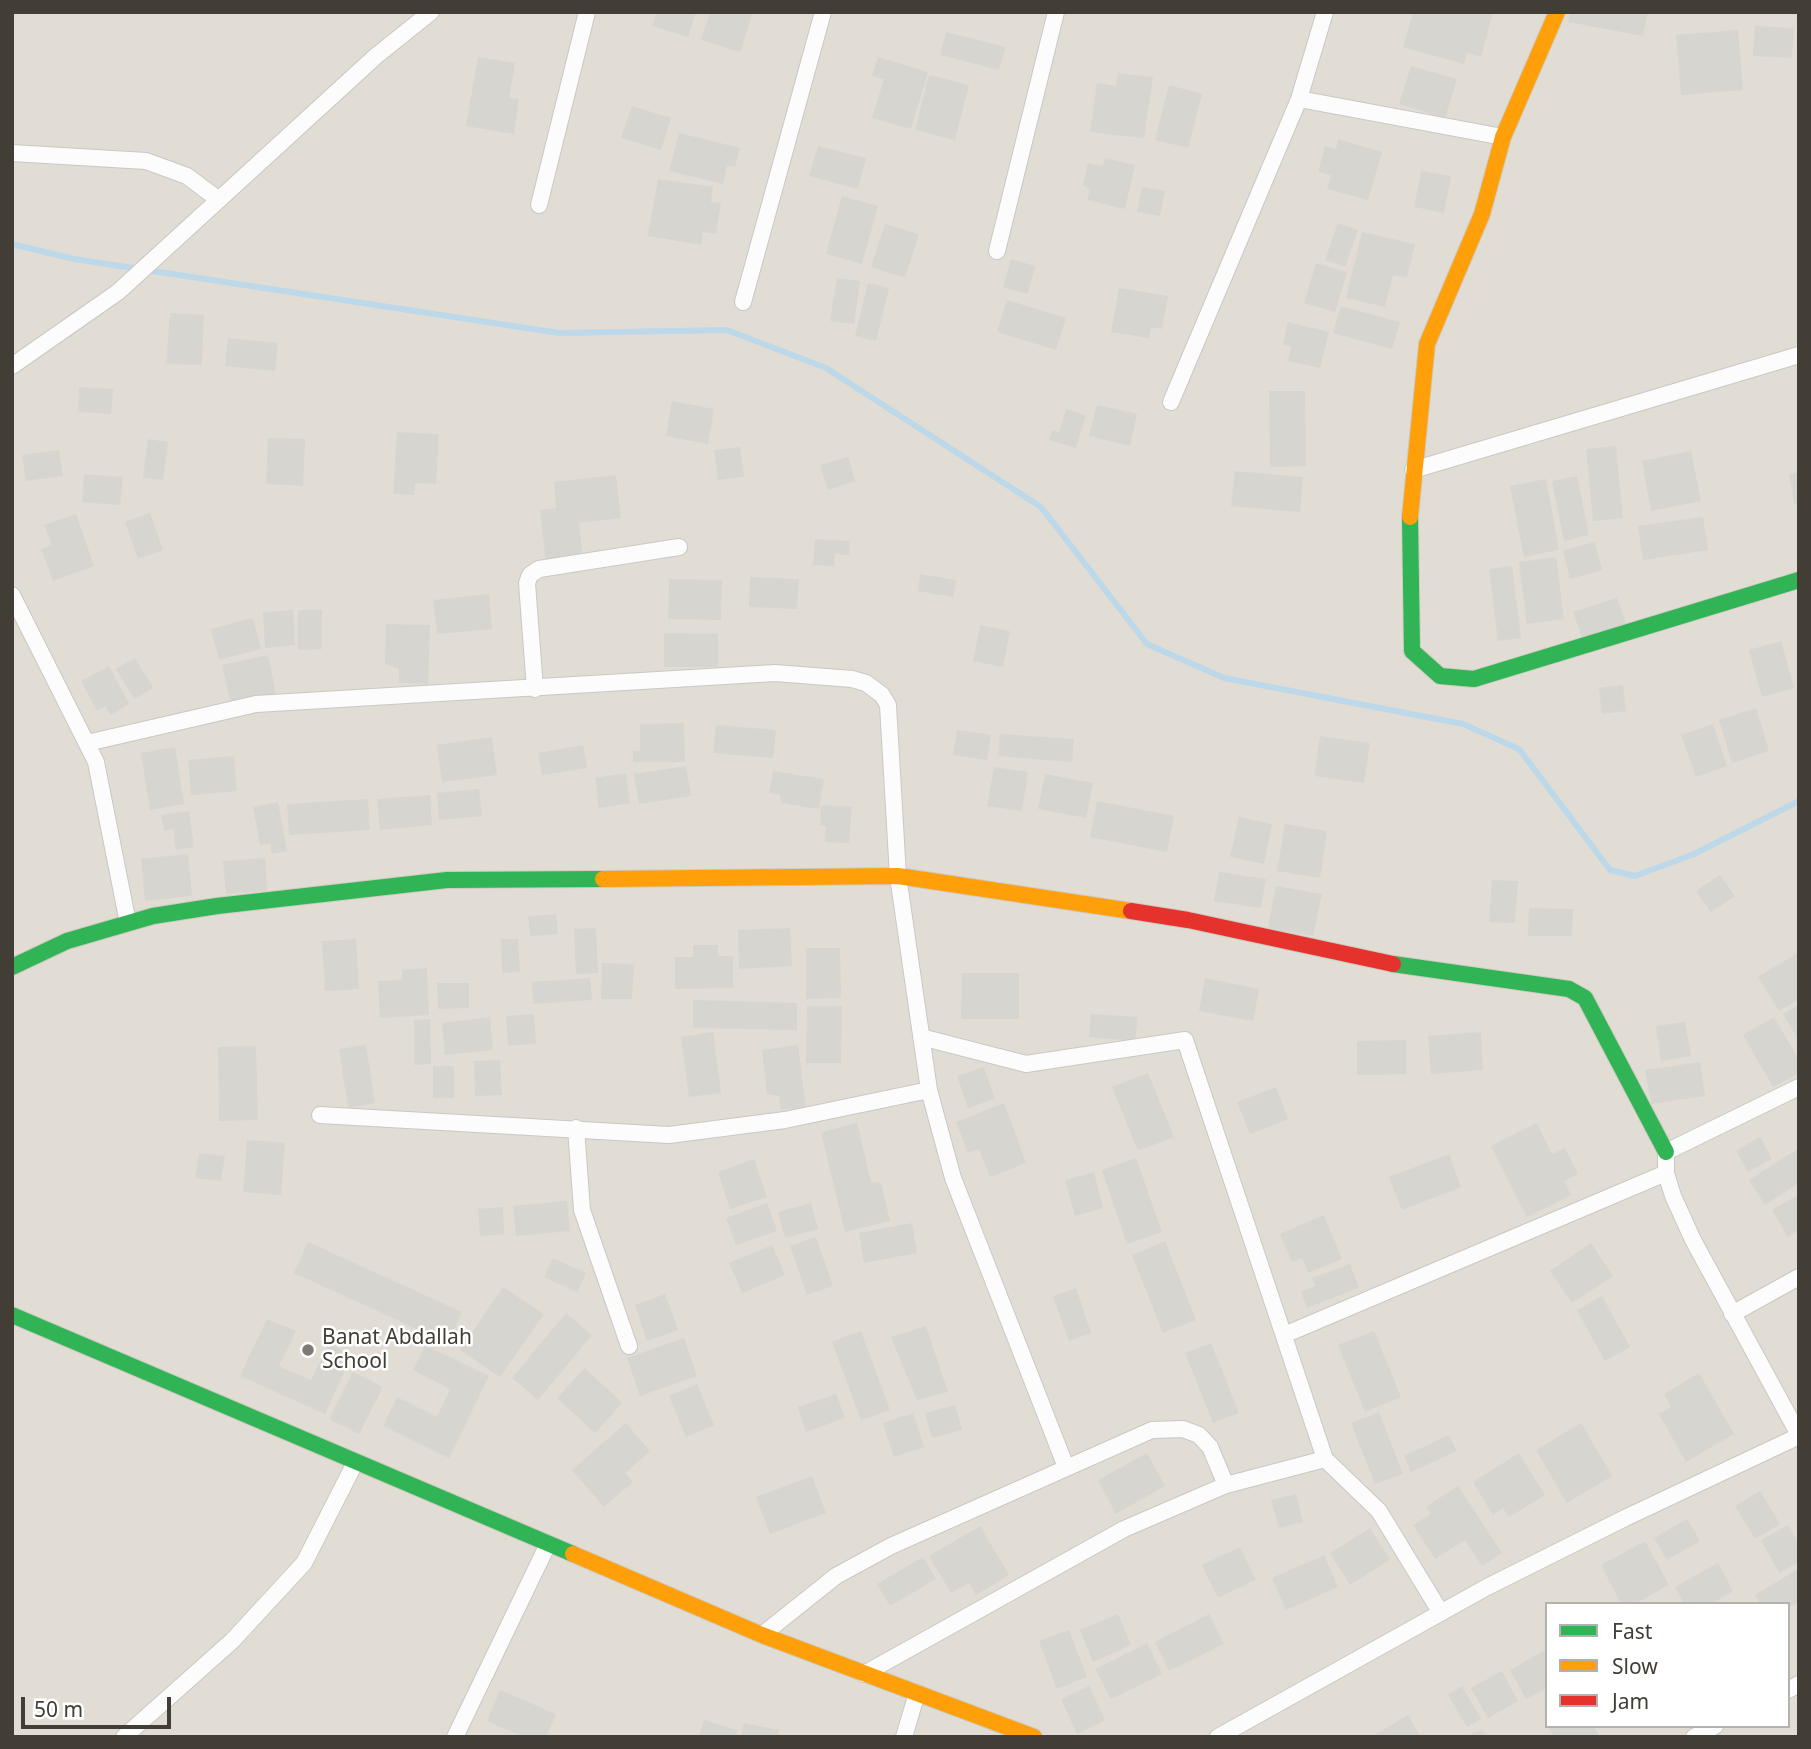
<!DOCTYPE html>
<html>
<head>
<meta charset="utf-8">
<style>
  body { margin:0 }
  #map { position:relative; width:1811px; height:1749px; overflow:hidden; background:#eeece8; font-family:"Noto Sans",sans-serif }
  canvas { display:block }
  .frame { position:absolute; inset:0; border:14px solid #423d35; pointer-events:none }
  .legend { position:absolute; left:1545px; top:1602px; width:245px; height:126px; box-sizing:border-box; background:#fff; border:2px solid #b3b1ae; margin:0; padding:9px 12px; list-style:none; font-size:21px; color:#423d35 }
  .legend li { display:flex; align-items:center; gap:14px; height:35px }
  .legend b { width:35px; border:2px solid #b3b1ae }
  .scale { position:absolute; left:21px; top:1697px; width:150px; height:32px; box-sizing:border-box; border:4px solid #423d35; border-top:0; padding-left:9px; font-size:21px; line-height:24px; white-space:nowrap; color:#423d35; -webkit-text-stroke:5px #fff; paint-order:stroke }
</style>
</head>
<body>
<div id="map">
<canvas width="1811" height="1749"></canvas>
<div class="frame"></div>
<ul class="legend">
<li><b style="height:9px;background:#30b455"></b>Fast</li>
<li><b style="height:9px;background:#ff9f0a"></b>Slow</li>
<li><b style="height:9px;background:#e5322d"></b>Jam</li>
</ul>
<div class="scale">50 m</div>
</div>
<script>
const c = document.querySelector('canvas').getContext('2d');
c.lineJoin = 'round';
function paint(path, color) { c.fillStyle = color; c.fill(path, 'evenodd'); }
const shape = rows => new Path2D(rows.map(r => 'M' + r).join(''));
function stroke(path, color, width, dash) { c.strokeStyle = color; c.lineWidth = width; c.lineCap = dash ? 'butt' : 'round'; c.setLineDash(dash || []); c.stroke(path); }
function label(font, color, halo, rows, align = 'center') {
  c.font = font + ' "Noto Sans",sans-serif'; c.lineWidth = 5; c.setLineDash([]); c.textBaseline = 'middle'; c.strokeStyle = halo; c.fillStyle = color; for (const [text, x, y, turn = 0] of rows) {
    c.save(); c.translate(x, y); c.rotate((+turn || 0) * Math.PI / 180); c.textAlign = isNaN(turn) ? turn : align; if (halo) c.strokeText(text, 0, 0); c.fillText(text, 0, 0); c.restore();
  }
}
const residential = shape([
  [12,12,1799,12,1799,1737,12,1737],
  [1547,1604,1788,1604,1788,1726,1547,1726]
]);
const stream = shape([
  [12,244,74,259,559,333,727,330,826,368,1041,507,1147,644,1224,678,1463,724,1519,749,1610,870,1635,876,1694,854,1799,801]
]);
const building = shape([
  [657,12,696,12,688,37,652,26],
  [710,12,753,12,740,52,701,40],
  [1413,12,1493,12,1481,57,1467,53,1464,64,1403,47],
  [1570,12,1648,12,1643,36,1568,22],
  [1755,26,1794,28,1792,58,1753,56],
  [1738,30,1743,90,1681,95,1676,35],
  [946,32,1006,47,999,70,940,55],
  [478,57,515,63,509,98,519,99,514,134,466,126],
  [878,57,928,72,911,129,872,118,884,79,872,76],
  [1411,66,1457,79,1445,118,1399,104],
  [1118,73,1153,77,1144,138,1090,132,1097,83,1116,86],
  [929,75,969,85,955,140,915,130],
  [1169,85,1202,94,1188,148,1155,140],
  [632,106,671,118,661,150,621,138],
  [679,133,740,148,735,167,727,165,723,184,669,171],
  [1338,139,1382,152,1368,200,1327,189,1331,175,1318,172,1325,146,1336,149],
  [818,146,866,158,858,189,809,176],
  [1105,158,1135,165,1125,209,1087,200,1090,190,1083,185,1088,163,1103,166],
  [1421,171,1451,176,1444,213,1414,207],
  [658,179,713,187,711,202,721,203,716,234,703,232,701,245,648,236],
  [1142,187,1165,191,1160,216,1137,212],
  [842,196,878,206,862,264,826,254],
  [1338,223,1358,230,1345,267,1325,260],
  [885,224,919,234,905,278,871,267],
  [1362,232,1415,244,1407,278,1393,275,1385,307,1346,298],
  [1011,259,1035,266,1028,294,1003,287],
  [1316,263,1347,272,1335,312,1304,303],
  [837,278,860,281,854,324,830,321],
  [868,283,889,288,876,341,855,336],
  [1119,288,1168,296,1162,329,1151,327,1149,338,1111,332],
  [1007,300,1066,318,1056,350,997,332],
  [1341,306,1400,322,1392,349,1333,333],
  [170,313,204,315,202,365,166,364],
  [1288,322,1329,332,1320,368,1288,361,1291,346,1283,344],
  [228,338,278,343,275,371,225,366],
  [79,387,113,389,111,414,78,412],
  [1269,391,1305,391,1306,466,1270,467],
  [672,401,714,409,708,444,666,436],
  [1097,405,1137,414,1130,446,1089,436],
  [1066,409,1086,415,1076,448,1049,440,1052,430,1059,432],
  [397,432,439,434,436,484,415,483,414,495,393,494],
  [268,438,305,439,303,486,266,484],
  [148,439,168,442,163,480,143,478],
  [1616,446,1623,518,1593,521,1586,449],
  [740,447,744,477,718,480,714,450],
  [59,450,63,476,26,481,22,455],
  [1691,451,1701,501,1651,511,1642,461],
  [848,457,855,481,828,490,820,465],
  [1235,471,1303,477,1300,512,1231,506],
  [1799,472,1799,504,1794,504,1789,474],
  [84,474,123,477,120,505,82,502],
  [616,475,621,518,579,523,583,559,546,563,540,510,556,508,554,482],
  [1577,476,1589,535,1564,541,1552,481],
  [1546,479,1559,550,1524,557,1510,486],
  [150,513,163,550,138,559,125,522],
  [76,514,94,566,53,581,41,549,52,545,44,525],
  [1703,517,1708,550,1643,560,1638,526],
  [815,539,850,541,849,555,835,554,834,566,813,565],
  [1595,542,1602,570,1570,579,1563,550],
  [1556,557,1564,619,1527,624,1519,562],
  [1512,566,1521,638,1498,641,1489,569],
  [920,574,956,580,953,597,918,591],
  [750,577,799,579,797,609,749,607],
  [669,579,722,580,721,620,668,619],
  [489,594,492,629,437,634,433,600],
  [1617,598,1628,629,1584,643,1573,612],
  [293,610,295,645,265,648,263,612],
  [298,610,322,610,322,649,298,650],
  [253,618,261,649,219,660,211,629],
  [386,624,430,625,428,684,399,683,399,669,385,664],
  [980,625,1010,631,1003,667,973,661],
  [664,633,718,634,718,667,664,667],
  [1781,641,1794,688,1762,697,1749,650],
  [268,655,276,694,231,704,222,665],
  [135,658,153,688,134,699,116,669],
  [109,666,129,704,110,715,106,706,97,711,81,681],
  [1623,685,1626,711,1602,714,1599,688],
  [1756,708,1769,751,1732,763,1719,720],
  [684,723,685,762,633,762,633,751,640,751,640,724],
  [1713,724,1727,766,1696,777,1681,735],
  [716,725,776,730,773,758,713,753],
  [957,730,991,735,987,760,953,755],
  [1000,734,1074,739,1072,762,998,756],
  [1320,736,1370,743,1364,783,1314,776],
  [492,737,497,775,442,782,437,745],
  [583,745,587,768,542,775,538,753],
  [175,747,184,804,150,810,141,753],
  [234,756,237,791,191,795,188,760],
  [686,766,691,796,639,804,634,774],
  [994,767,1028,772,1022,811,987,806],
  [773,771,824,779,819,809,781,803,780,795,769,793],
  [626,773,630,803,599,808,595,778],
  [1045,774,1093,783,1086,818,1038,809],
  [479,789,482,816,439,820,437,793],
  [430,795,432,825,380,830,377,799],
  [368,799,370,830,289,835,287,804],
  [1097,801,1174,816,1167,852,1090,837],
  [278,802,287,851,272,854,270,844,260,845,253,807],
  [821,805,852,807,849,843,825,842,826,826,820,825],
  [189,811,194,847,176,850,173,829,164,831,161,815],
  [1239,817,1272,824,1264,864,1230,857],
  [1285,824,1327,831,1320,878,1277,871],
  [188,854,192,896,145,901,141,859],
  [265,858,267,891,226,894,223,861],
  [1219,872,1266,879,1261,908,1214,901],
  [1720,875,1735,896,1711,912,1696,891],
  [1492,880,1518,881,1515,923,1489,922],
  [1276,886,1322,894,1313,936,1268,928],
  [1529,908,1573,909,1572,936,1528,936],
  [556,914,558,934,530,936,528,916],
  [596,928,598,973,576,974,574,929],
  [790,928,792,966,739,969,738,930],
  [356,939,359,989,325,991,322,941],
  [501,939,518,939,520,972,502,973],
  [693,945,718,945,718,956,733,956,733,988,675,989,675,957,693,957],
  [806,948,840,948,841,998,806,999],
  [1799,952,1799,999,1779,1011,1758,977],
  [602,963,634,964,632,999,601,999],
  [427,968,429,1015,380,1018,378,981,402,980,402,970],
  [962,973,1019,973,1019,1019,961,1019],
  [590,978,592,1000,533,1004,532,982],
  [1205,978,1259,989,1253,1021,1199,1011],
  [437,983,469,983,469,1008,438,1009],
  [693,1000,797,1003,797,1030,693,1028],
  [1799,1005,1799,1041,1783,1014],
  [807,1006,842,1006,841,1063,806,1063],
  [534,1014,536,1044,508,1046,506,1016],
  [1091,1014,1138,1017,1135,1041,1089,1037],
  [490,1017,493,1050,445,1055,442,1023],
  [1774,1017,1799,1060,1799,1073,1773,1087,1743,1035],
  [430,1019,431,1064,414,1065,414,1020],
  [1685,1022,1691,1056,1661,1061,1656,1026],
  [713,1032,721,1093,689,1097,681,1037],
  [1481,1032,1483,1070,1431,1074,1428,1036],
  [1406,1040,1406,1074,1357,1075,1357,1041],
  [366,1045,375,1103,348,1108,339,1049],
  [798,1045,806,1107,781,1110,779,1096,767,1094,762,1050],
  [256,1046,258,1120,219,1121,218,1047],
  [500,1060,502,1095,475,1096,474,1061],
  [1700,1062,1705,1096,1651,1104,1645,1070],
  [433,1066,454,1066,454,1098,433,1098],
  [984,1067,995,1099,968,1108,957,1076],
  [1148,1073,1174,1137,1138,1151,1112,1087],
  [1276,1087,1288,1119,1250,1134,1237,1102],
  [1004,1103,1026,1163,990,1177,979,1149,968,1153,956,1122],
  [857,1123,871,1182,881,1183,890,1221,845,1232,821,1132],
  [1537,1123,1552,1154,1565,1148,1578,1174,1564,1181,1571,1195,1527,1217,1491,1146],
  [1760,1137,1772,1159,1748,1172,1736,1151],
  [247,1140,285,1143,281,1195,243,1192],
  [1799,1148,1799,1183,1765,1205,1749,1180],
  [199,1153,225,1156,221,1181,195,1178],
  [1449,1154,1461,1187,1402,1210,1389,1177],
  [1136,1158,1162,1232,1127,1244,1102,1170],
  [754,1159,767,1197,730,1209,718,1172],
  [1094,1172,1103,1208,1075,1216,1065,1180],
  [1798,1195,1799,1230,1788,1237,1772,1210],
  [567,1201,570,1231,516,1236,513,1206],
  [767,1203,777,1231,736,1245,726,1218],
  [811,1203,818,1229,785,1238,778,1212],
  [503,1207,504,1234,480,1236,478,1209],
  [1324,1215,1342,1259,1308,1273,1302,1258,1292,1262,1280,1234],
  [912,1223,917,1253,864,1263,859,1233],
  [816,1237,833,1286,807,1295,790,1246],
  [1165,1241,1196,1320,1163,1333,1132,1255],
  [308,1242,462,1312,448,1343,294,1273],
  [1591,1243,1613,1276,1572,1303,1550,1271],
  [772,1245,785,1275,742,1293,729,1263],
  [553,1258,586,1273,577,1292,544,1277],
  [1350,1264,1359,1288,1307,1308,1301,1292,1316,1286,1312,1278],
  [503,1287,544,1314,500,1377,460,1350],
  [1076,1288,1091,1333,1069,1341,1053,1296],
  [665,1294,678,1330,647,1341,635,1305],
  [1602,1296,1630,1347,1605,1361,1577,1310],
  [566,1313,592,1335,538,1400,512,1378],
  [267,1319,296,1331,279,1366,311,1380,328,1344,352,1355,325,1414,240,1376],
  [926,1326,948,1392,917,1400,891,1337],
  [861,1331,890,1410,861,1420,832,1342],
  [1374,1331,1401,1397,1365,1412,1338,1345],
  [684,1338,697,1376,640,1396,627,1358],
  [1211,1343,1239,1413,1213,1423,1185,1353],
  [425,1345,489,1376,449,1458,383,1426,397,1397,437,1417,450,1389,413,1370],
  [585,1368,622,1403,595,1433,557,1398],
  [353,1372,383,1387,359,1434,329,1419],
  [1699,1373,1734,1434,1686,1462,1659,1414,1671,1407,1664,1394],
  [697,1384,714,1425,686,1437,669,1396],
  [836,1394,845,1418,806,1432,798,1407],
  [955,1405,962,1430,932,1438,925,1413],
  [1379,1412,1403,1474,1375,1484,1351,1423],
  [913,1413,924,1447,894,1457,883,1423],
  [626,1423,650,1451,625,1473,633,1482,604,1507,572,1470],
  [1581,1423,1612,1476,1567,1503,1536,1450],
  [1449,1435,1457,1451,1411,1472,1404,1456],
  [1147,1453,1165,1486,1116,1514,1098,1480],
  [1519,1453,1545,1495,1509,1517,1503,1508,1493,1515,1473,1482],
  [812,1476,826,1513,770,1534,756,1497],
  [1458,1486,1502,1553,1482,1566,1465,1540,1435,1559,1413,1525,1431,1514,1426,1507],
  [1760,1491,1780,1524,1755,1539,1735,1506],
  [1296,1494,1303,1522,1279,1528,1271,1500],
  [1687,1519,1700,1541,1667,1560,1654,1538],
  [1788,1525,1799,1544,1799,1562,1779,1573,1761,1540],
  [980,1526,1009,1575,976,1595,969,1583,951,1593,929,1556],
  [1370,1528,1390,1560,1350,1585,1330,1553],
  [1645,1541,1669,1585,1634,1604,1621,1604,1601,1565],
  [1240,1547,1256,1580,1218,1598,1202,1565],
  [1324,1555,1338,1587,1286,1610,1272,1578],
  [923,1557,936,1579,890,1606,877,1584],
  [1718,1563,1733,1591,1711,1604,1684,1604,1675,1587],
  [1798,1569,1799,1602,1788,1608,1788,1604,1760,1604,1755,1595],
  [1118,1614,1131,1645,1093,1662,1080,1630],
  [1209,1614,1224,1644,1169,1671,1155,1642],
  [1069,1630,1087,1677,1057,1689,1039,1641],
  [1147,1643,1162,1674,1111,1699,1095,1669],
  [1547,1649,1547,1688,1526,1699,1510,1670],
  [1502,1671,1518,1701,1488,1718,1471,1688],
  [1089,1686,1105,1720,1077,1734,1061,1699],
  [1462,1686,1481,1719,1467,1727,1448,1695],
  [500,1690,556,1714,546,1737,524,1737,487,1721],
  [1408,1715,1421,1737,1371,1737],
  [704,1720,737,1730,735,1737,699,1737],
  [744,1723,779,1730,778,1737,741,1737],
  [1548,1726,1594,1726,1600,1737,1554,1737],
  [1482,1729,1486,1737,1465,1737]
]);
const street = shape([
  [1299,99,1503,137],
  [12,153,146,161,187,176,219,200],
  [539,205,587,12],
  [997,251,1056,12],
  [743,302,823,12],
  [12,366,118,292,376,56,431,12],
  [1171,402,1299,99,1325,12],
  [1413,470,1799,355],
  [12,595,96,762,128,923],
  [535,689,527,583,530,575,539,569,679,547],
  [87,743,256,704,775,673,852,679,866,683,882,695,888,705,898,876,929,1090,953,1178,1066,1467],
  [921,1037,1026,1064,1185,1040,1325,1459],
  [1799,1087,1666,1152,1666,1173,1673,1196,1693,1240,1799,1435],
  [320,1115,669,1135,785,1120,929,1090],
  [576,1128,582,1210,629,1346],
  [1732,1314,1799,1277],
  [1284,1335,1666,1173],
  [762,1635,836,1576,891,1546,1152,1430,1183,1429,1199,1435,1210,1447,1226,1485],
  [864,1674,1124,1529,1226,1485,1325,1459,1379,1511,1441,1613],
  [1788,1690,1799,1684],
  [124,1737,232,1641,304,1563,355,1463],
  [455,1737,548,1544],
  [904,1737,917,1693],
  [1218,1737,1487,1587,1625,1518,1799,1436],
  [1694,1737,1715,1726]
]);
const fast = shape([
  [1410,517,1412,651,1440,676,1474,679,1799,580],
  [1393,964,1569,989,1585,998,1666,1152],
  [12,967,67,941,153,916,217,906,447,880,603,879],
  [12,1315,573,1554]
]);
const slow = shape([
  [1410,517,1427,344,1482,214,1503,137,1557,12],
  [603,879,898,876,1131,911],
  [573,1554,762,1635,1034,1737]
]);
const jam = shape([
  [1131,911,1188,920,1393,964]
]);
const markers = [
  [308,1350,7,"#7e7a74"]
];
const poiNames = [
  ["Banat Abdallah",322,1338],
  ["School",322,1362]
];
paint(residential, '#e1ddd5');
stroke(stream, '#bcd8e9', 6);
paint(building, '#d7d5d0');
stroke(street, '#cac8c4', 18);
stroke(fast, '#cfcbc2', 18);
stroke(slow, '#cfcbc2', 18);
stroke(jam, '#cfcbc2', 18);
stroke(street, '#fcfcfc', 16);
stroke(fast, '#30b455', 16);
stroke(slow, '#ff9f0a', 16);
stroke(jam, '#e5322d', 16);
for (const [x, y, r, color] of markers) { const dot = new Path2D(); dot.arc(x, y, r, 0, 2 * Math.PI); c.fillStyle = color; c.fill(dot); stroke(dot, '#fff', 2.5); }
label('21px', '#423d35', '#fff', poiNames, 'left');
</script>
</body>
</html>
